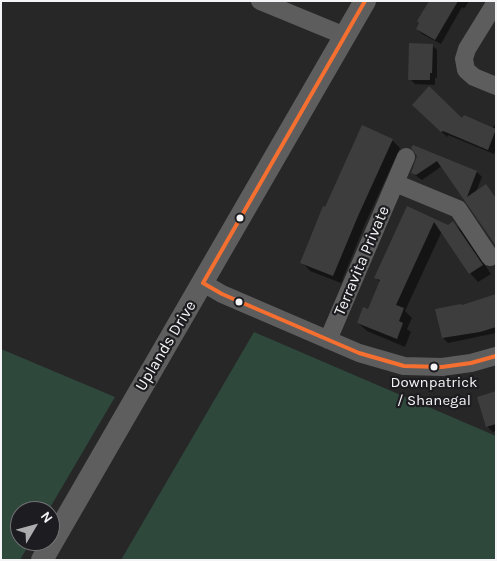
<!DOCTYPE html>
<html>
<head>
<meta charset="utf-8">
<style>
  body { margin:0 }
  #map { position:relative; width:497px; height:561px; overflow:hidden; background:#272728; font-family:Karla,sans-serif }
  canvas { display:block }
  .frame { position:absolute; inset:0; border:2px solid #f4f4f6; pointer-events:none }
  .north { position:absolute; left:10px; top:501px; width:50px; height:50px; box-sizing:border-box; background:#1d1c20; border:1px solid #737276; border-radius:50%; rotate:53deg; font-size:14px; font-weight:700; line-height:20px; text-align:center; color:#f4f4f6 }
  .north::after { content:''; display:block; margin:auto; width:18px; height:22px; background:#acacae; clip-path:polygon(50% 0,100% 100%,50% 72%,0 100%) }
</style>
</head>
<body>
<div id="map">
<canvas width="497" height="561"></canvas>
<div class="frame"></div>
<div class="north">N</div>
</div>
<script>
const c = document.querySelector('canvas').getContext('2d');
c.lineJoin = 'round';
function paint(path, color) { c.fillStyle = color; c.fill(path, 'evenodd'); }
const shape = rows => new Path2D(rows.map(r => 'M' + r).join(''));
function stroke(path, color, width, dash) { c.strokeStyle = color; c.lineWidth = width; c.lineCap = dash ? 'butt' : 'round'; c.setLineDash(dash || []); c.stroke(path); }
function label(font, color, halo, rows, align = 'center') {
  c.font = font + ' Karla,sans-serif'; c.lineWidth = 4.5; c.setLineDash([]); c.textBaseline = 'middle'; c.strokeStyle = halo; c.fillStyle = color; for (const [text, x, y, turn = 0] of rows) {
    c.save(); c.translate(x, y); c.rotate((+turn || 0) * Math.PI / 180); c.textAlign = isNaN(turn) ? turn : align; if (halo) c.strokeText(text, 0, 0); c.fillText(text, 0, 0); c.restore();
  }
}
const green = shape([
  [254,332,496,436,496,560,121,560],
  [1,349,115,397,48,511,20,511,20,541,31,541,20,560,1,560]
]);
const shadow = shape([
  [434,1,469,1,464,9,462,7,441,44,422,34,417,29],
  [432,45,437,50,437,78,435,78,435,85,415,84,410,79],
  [414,105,492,129,494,125,496,126,496,150,494,154,448,135,447,137],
  [392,140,400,148,365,224,341,283,310,271,302,262,325,209],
  [413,147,477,172,482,177,476,192,486,186,496,198,496,245,442,166,422,180,412,173,418,156],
  [407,208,448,226,453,223,462,231,491,274,478,282,470,273,442,231,405,311,412,318,407,329,411,332,405,347,367,331,358,323,368,311,380,282,375,277],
  [496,295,496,333,448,343,443,338,463,306],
  [496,392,496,431,493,432,487,426]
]);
const building = shape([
  [429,1,458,1,435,40,416,29,419,23,417,21],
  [409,43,433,44,432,73,430,73,430,80,408,80],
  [429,86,462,118,464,115,496,129,488,150,443,131,441,132,412,105],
  [362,125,393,139,358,216,333,276,300,263,323,206,325,207],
  [413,145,477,171,467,197,486,184,496,198,496,246,437,161,416,175,411,173,417,156,411,148],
  [407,206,448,225,453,221,483,265,469,274,434,222,396,305,404,308,399,321,403,323,397,339,357,323,363,307,368,309,380,280,374,278],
  [496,294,496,327,480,332,442,338,435,309,461,304,462,305],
  [496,391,496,424,486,427,477,397]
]);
const minor = shape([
  [260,1,345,36],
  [496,2,467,49,464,59,466,70,474,77,496,86],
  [395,183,458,209,490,257],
  [203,283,222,294,359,353,404,366,442,367,471,363,496,356],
  [328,340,406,157]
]);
const major = shape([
  [42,560,365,1]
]);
const bus1 = shape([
  [203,283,365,1],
  [203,283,222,294,359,353,404,366,442,367,471,363,496,356]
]);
const markers = [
  [240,218,4.5,"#f4f4f6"],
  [239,302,4.5,"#f4f4f6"],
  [434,367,4.5,"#f4f4f6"]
];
const busNames = [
  ["Downpatrick",434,383],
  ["/ Shanegal",434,401]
];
const streetNames = [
  ["Terravita Private",362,261,-67],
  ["Uplands Drive",166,346,-59]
];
paint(green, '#2e483c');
paint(shadow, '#0007');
paint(building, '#3d3d3e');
stroke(minor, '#5d5d5d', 18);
stroke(major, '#5e5e5e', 22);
stroke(bus1, '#f46f30', 4);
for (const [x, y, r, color] of markers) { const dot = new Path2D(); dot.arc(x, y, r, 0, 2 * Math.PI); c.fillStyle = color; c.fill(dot); stroke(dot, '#1d1c20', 2); }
label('15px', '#f4f4f6', '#1d1c20', busNames);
label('16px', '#f4f4f6', '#1d1c20', streetNames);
</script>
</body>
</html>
